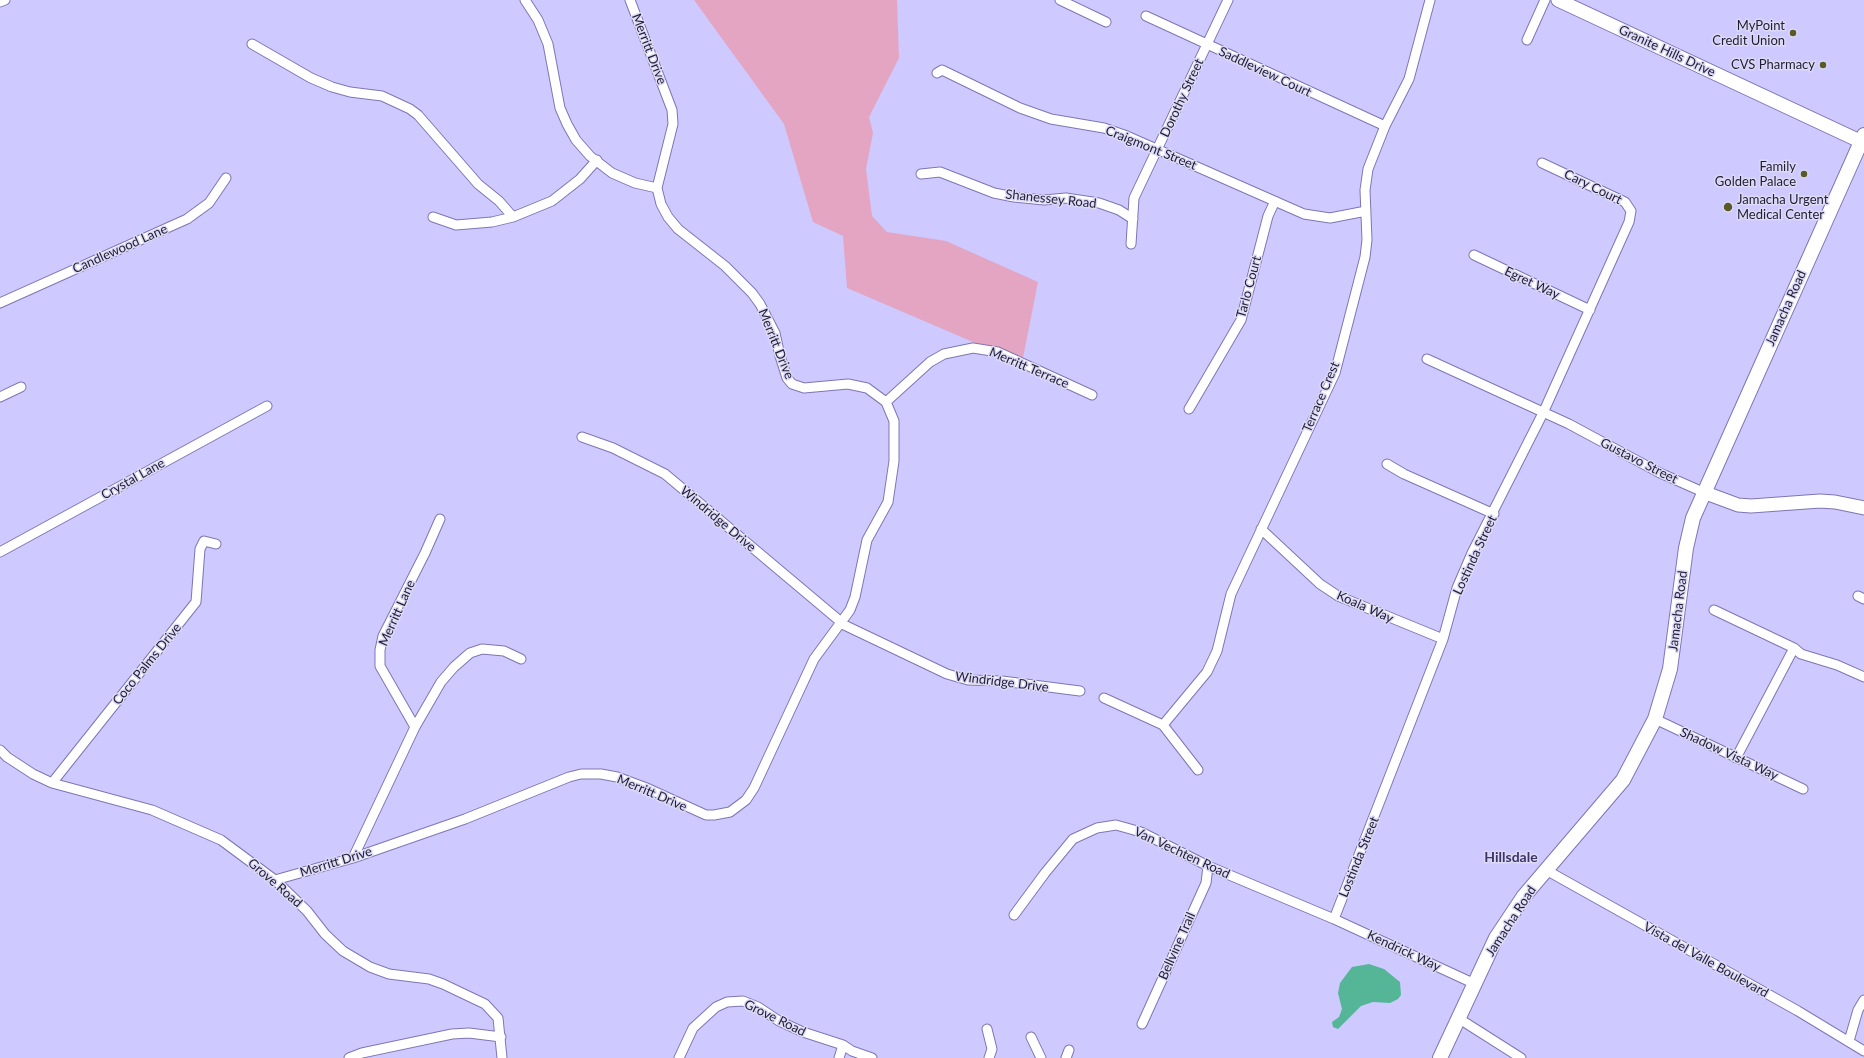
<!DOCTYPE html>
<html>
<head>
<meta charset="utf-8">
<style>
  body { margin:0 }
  canvas { display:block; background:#cec9ff }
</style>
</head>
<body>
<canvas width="1864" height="1058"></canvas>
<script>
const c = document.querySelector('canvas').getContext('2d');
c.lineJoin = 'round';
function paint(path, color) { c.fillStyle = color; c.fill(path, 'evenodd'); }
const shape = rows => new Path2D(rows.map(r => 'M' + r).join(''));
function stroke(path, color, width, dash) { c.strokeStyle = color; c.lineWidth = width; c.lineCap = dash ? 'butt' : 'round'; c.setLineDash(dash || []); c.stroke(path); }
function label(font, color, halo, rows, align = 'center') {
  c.font = font + ' Lato,sans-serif'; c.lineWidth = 3; c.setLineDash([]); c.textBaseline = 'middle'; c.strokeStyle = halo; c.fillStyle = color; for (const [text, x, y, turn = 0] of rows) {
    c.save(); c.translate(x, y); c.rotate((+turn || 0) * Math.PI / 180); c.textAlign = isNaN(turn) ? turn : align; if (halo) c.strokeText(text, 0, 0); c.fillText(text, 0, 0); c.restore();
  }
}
const green = shape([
  [694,0,897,0,899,58,869,117,873,133,866,169,872,216,887,232,946,241,1038,282,1022,363,847,288,843,236,813,222,784,124]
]);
const water = shape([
  [1369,964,1384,969,1400,982,1401,995,1398,999,1390,1003,1373,1002,1361,1006,1338,1029,1333,1027,1332,1022,1339,1017,1342,1009,1338,993,1340,983,1352,967]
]);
const street = shape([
  [525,0,538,20,548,44,560,108,567,124,576,140,590,156,612,173,635,183,657,188],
  [1060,0,1106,22],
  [0,2,5,0],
  [1146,16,1385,126],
  [1527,40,1545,0],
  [252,44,311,78,332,87,350,92,382,96,410,109,418,115,478,184,499,201,513,217],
  [937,73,942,70,1020,108,1051,119,1104,128,1127,136,1304,214,1330,218,1366,211],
  [921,174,940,172,994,193,1014,197,1044,200,1066,198,1099,203,1119,210,1133,219],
  [433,217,456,225,492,222,513,217,552,201,580,179,597,160],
  [1131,244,1134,198,1228,0],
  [1474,255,1590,310],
  [0,303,187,219,209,203,226,178],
  [1427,359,1569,424,1660,473,1703,492],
  [0,397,21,387],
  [886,402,930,362,944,354,973,348,998,352,1092,395],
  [1189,409,1241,320,1268,216,1275,201],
  [582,437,613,448,665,474,841,622],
  [1387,464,1404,474,1494,514],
  [1261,529,1320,584,1338,596,1443,639],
  [0,552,267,406],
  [1858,596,1864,599],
  [1714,610,1794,648,1801,654,1837,665,1864,677],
  [840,623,947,674,968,680,1002,681,1080,691],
  [1104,698,1163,725,1198,770],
  [1655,719,1803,789],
  [1163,725,1207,672,1217,651,1231,594,1335,373,1365,257,1367,240,1365,190,1368,169,1385,126,1409,79,1430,0],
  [415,727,380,666,380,650,383,636,425,553,440,519],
  [0,750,7,757,33,774,52,783,152,810,221,840,275,880,307,911,325,934,343,951,370,967,389,974,429,979,443,984,485,1004,498,1018,502,1058],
  [1736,758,1794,648],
  [52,783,196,602,200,549,204,541,216,544],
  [353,858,415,727,441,682,454,667,470,653,482,649,504,651,521,659],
  [1546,870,1798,1011,1864,1051],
  [275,880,353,858,465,819,569,777,581,774,601,774,617,777,649,789,706,815,714,815,730,812,746,800,754,788,814,659,850,610,855,597,867,540,888,502,894,461,894,421,886,402,867,388,848,384,804,388,792,384,787,378,780,356,775,333,760,304,752,293,725,266,678,229,668,217,661,204,657,188,673,124,672,110,630,0],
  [1014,915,1045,873,1073,839,1097,828,1116,825,1141,832,1208,866,1334,919,1475,984],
  [1334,919,1443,639,1457,588,1472,553,1543,413,1629,222,1631,211,1625,202,1542,163],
  [1458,1018,1521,1058],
  [1142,1024,1206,883,1208,866],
  [987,1029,992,1049,989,1058],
  [1031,1037,1041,1058],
  [1849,1041,1858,1010,1864,1000],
  [349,1058,362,1053,452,1034,469,1033,501,1037],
  [679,1058,693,1028,716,1007,727,1002,743,1001,758,1007,779,1021,803,1032,843,1045,852,1051,872,1058],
  [839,1058,843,1045],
  [1066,1058,1069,1050]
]);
const secondary = shape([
  [1558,0,1864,143],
  [1703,492,1738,505,1751,506,1820,501,1835,502,1864,508]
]);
const primary = shape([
  [1440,1058,1496,938,1524,896,1623,780,1655,719,1670,669,1686,548,1693,518,1864,135]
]);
const markers = [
  [1793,33,4,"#585926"],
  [1823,65,4,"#585926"],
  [1804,174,4,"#585926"],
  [1728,207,5,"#585926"]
];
const poiNames = [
  ["MyPoint",1785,26],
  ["Credit Union",1785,41],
  ["CVS Pharmacy",1815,65],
  ["Family",1796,167],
  ["Golden Palace",1796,182],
  ["Jamacha Urgent",1737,200,"left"],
  ["Medical Center",1737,215,"left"]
];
const streetNames = [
  ["Merritt Drive",649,49,69],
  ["Granite Hills Drive",1667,51,25],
  ["Saddleview Court",1265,72,25],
  ["Dorothy Street",1182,98,-65],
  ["Craigmont Street",1151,148,22],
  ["Cary Court",1593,187,26],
  ["Shanessey Road",1051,199,6],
  ["Candlewood Lane",120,249,-24],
  ["Egret Way",1532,283,25],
  ["Tarlo Court",1249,287,-75],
  ["Jamacha Road",1786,308,-66],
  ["Merritt Drive",776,344,68],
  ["Merritt Terrace",1029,368,23],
  ["Terrace Crest",1321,397,-67],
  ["Gustavo Street",1639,461,27],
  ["Crystal Lane",133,479,-29],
  ["Windridge Drive",718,519,40],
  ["Lostinda Street",1475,555,-65],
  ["Koala Way",1365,607,24],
  ["Jamacha Road",1678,611,-83],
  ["Merritt Lane",397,613,-66],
  ["Coco Palms Drive",147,664,-51],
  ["Windridge Drive",1002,682,7],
  ["Shadow Vista Way",1729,754,25],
  ["Merritt Drive",652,793,23],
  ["Van Vechten Road",1182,853,25],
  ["Lostinda Street",1359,857,-68],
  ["Merritt Drive",336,862,-17],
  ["Grove Road",275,883,41],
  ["Jamacha Road",1511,921,-57],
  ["Bellvine Trail",1177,946,-66],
  ["Kendrick Way",1404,951,25],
  ["Vista del Valle Boulevard",1706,960,29],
  ["Grove Road",775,1018,26]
];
const neighbourhoodNames = [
  ["Hillsdale",1511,857]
];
paint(green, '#e3a5c2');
paint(water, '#54b696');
stroke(street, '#7e76b4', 11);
stroke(secondary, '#7e76b4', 15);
stroke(primary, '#7e76b4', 16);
stroke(street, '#fff', 9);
stroke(secondary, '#fff', 13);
stroke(primary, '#fff', 14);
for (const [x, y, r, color] of markers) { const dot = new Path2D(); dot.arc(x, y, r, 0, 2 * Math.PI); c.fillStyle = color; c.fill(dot); stroke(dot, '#dcdaf5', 1.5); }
label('13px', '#201c35', '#dcdaf5', poiNames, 'right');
label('13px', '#201c35', '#dcdaf5', streetNames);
label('bold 14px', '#3e346b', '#dcdaf5', neighbourhoodNames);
</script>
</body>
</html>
